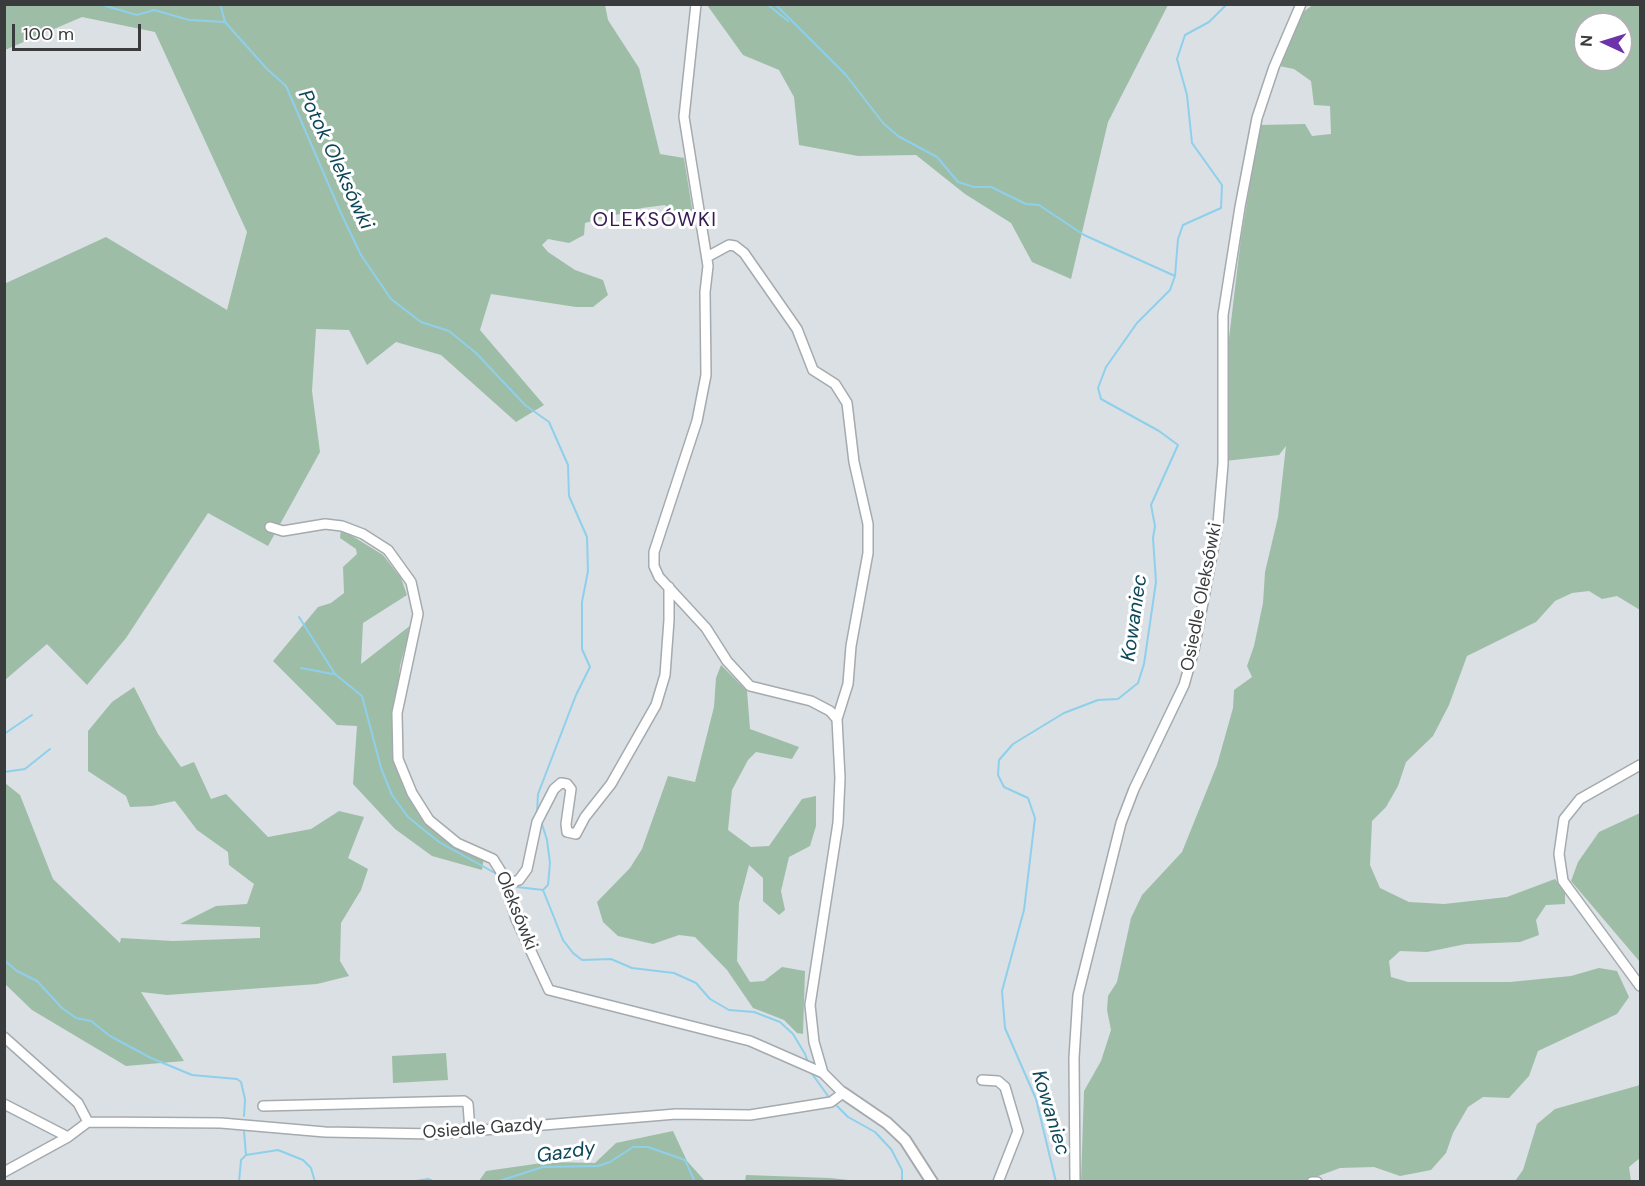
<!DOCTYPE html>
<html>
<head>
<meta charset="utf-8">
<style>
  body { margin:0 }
  #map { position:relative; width:1645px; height:1186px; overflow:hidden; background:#dae0e4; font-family:"DM Sans",sans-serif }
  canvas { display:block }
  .frame { position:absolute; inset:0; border:6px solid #393b3d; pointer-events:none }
  .north { position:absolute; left:1573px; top:12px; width:60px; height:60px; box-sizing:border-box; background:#fff; border:2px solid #b0b1b1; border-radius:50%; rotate:274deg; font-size:16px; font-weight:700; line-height:24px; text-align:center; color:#393b3d }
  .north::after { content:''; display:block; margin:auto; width:21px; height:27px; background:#6d33a9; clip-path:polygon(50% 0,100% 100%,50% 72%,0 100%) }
  .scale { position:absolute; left:12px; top:24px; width:129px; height:27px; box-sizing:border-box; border:3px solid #393b3d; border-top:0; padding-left:8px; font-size:18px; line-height:21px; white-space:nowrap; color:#393b3d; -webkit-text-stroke:4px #fff; paint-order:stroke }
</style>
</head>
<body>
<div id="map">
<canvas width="1645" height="1186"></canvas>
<div class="frame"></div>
<div class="north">N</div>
<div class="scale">100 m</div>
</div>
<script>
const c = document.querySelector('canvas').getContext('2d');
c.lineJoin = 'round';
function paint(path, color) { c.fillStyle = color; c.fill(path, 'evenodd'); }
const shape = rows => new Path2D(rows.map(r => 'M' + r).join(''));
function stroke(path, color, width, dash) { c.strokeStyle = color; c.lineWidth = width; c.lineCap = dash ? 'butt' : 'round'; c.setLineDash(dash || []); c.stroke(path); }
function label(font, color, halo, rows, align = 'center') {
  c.font = font + ' "DM Sans",sans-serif'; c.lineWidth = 6; c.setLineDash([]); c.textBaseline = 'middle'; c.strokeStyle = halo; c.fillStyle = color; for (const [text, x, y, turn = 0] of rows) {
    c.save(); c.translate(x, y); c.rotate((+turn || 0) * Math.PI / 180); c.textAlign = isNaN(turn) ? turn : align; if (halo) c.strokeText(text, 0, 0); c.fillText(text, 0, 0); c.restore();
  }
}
const green = shape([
  [1314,4,1640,5,1640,610,1617,596,1602,599,1589,591,1572,593,1555,601,1536,622,1467,656,1449,705,1433,736,1406,762,1398,786,1386,807,1372,821,1370,865,1380,888,1409,902,1444,904,1507,897,1555,879,1565,891,1565,904,1546,905,1536,920,1539,935,1520,942,1466,944,1427,952,1400,951,1389,961,1391,977,1408,982,1510,982,1571,976,1599,968,1617,971,1629,997,1617,1014,1538,1051,1529,1076,1509,1098,1483,1097,1468,1107,1453,1133,1446,1153,1431,1170,1400,1176,1374,1167,1340,1168,1302,1182,1081,1182,1084,1091,1101,1061,1111,1030,1107,1010,1108,996,1117,982,1131,918,1142,895,1182,852,1217,765,1233,708,1234,690,1252,677,1247,666,1254,646,1263,603,1265,572,1278,517,1286,446,1279,455,1225,461,1228,347,1241,238,1260,125,1305,124,1312,136,1331,134,1330,106,1314,105,1311,81,1294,69,1279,66,1303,12],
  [1585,24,1621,24,1621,60,1585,60],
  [5,5,605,5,608,20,639,68,660,154,684,158,694,221,679,220,665,205,642,208,585,223,584,235,569,243,548,239,542,245,548,252,575,270,603,280,608,295,593,307,576,307,491,294,480,330,544,405,516,422,441,355,396,342,367,365,349,330,316,329,312,391,320,452,268,546,208,513,126,638,87,685,47,644,5,680,4,284,106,237,227,310,247,232,155,32,82,17,5,50],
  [707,5,1168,5,1108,122,1071,279,1032,262,1011,223,965,194,916,155,858,156,799,145,794,97,779,70,743,55],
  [341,529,383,555,401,578,407,595,363,623,361,664,411,625,400,666,392,742,416,808,484,857,482,870,432,856,395,829,353,784,357,726,337,725,273,661,318,607,331,603,344,593,343,567,357,554,356,549,340,538],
  [721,665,747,691,750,729,799,747,792,759,756,752,748,760,732,790,728,830,751,847,769,846,802,799,816,796,816,826,810,846,789,857,781,891,785,910,779,915,763,901,763,878,749,865,739,903,737,961,750,982,764,981,782,967,805,971,803,1034,797,1033,784,1020,753,1008,727,970,695,937,679,935,653,944,618,936,603,922,597,902,630,868,642,849,668,776,695,782,714,707,716,678],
  [134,687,158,734,181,767,194,762,211,799,226,794,268,837,311,829,339,811,364,817,348,858,368,869,361,890,341,923,340,961,349,976,317,984,167,995,141,992,184,1061,126,1066,32,1010,5,984,5,783,20,795,53,879,120,943,121,938,173,941,260,938,260,927,180,924,216,906,247,904,254,884,229,865,228,852,197,830,175,801,152,806,130,807,126,796,88,771,88,731,112,702],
  [1640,813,1640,962,1571,881,1578,862,1599,832],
  [446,1053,448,1080,393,1083,392,1056],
  [1640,1085,1640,1158,1629,1167,1631,1181,1515,1181,1523,1170,1537,1124,1555,1109],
  [673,1131,687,1161,705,1181,479,1181,486,1171,549,1162,595,1163,616,1143],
  [746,1175,830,1178,858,1181,745,1181]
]);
const stream = shape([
  [99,4,137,15,154,10,189,20,225,22],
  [220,4,225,22,267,69,286,86,340,211,361,255,391,299,421,322,449,331,476,353,525,405,549,422,568,465,569,496,587,537,588,571,582,602,582,649,590,667,576,695,538,794,537,813],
  [767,4,788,21],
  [775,4,846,75,883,123,898,136,937,157,958,182,974,187,991,187,1026,204,1039,205,1084,235,1175,276],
  [299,617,335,674,362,696,381,768,392,795,408,817,439,842,495,873],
  [301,668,333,674],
  [4,734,32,715],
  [4,772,25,769,50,749],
  [541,821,547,840,550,863,548,885,543,890,563,940,573,953,582,960,611,959,632,968,674,973,696,983,710,999,729,1010,754,1012,780,1022,793,1034,805,1054,808,1062],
  [517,887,543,890],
  [4,960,17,971,37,981,62,1008,76,1018,91,1021,110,1036,151,1058,192,1075,237,1079,241,1082,245,1099,244,1116],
  [810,1071,831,1100],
  [835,1104,848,1117,875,1132,891,1149,902,1170,902,1182],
  [244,1131,246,1155],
  [239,1182,241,1160,246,1155,278,1150,303,1160,311,1168,315,1182],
  [410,1182,428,1179,435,1182],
  [496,1182,543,1167,598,1166,610,1162,633,1147,648,1147,685,1160,695,1182],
  [1056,1182,1036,1099,1005,1028,1002,991,1024,910,1035,818,1028,798,1004,787,998,775,999,760,1013,744,1064,713,1098,700,1118,699,1138,683,1144,664,1156,582,1153,538,1155,526,1151,505,1178,445,1159,431,1101,399,1098,388,1106,367,1137,323,1170,290,1175,276,1178,239,1183,225,1221,208,1222,185,1192,143,1187,95,1177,59,1185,35,1209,22,1227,4]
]);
const minor = shape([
  [696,4,684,117,708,266,705,292,706,375,697,421,654,552,654,566,659,577,706,628,727,661,750,686,811,701,830,711,837,719,840,778,838,823,810,1005,814,1042,823,1073],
  [707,257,729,245,735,246,744,253,797,329,813,370,835,384,847,403,854,462,868,524,868,553,851,646,848,684,837,719],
  [1640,765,1580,799,1564,819,1559,854,1563,881,1640,986],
  [506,884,519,880,527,869,537,822,554,789,561,783,567,784,571,789,566,824,567,832,576,834,585,817,611,784,656,705,665,675,669,620,669,587],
  [4,1037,78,1103,88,1122],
  [982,1080,998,1081,1005,1087,1018,1131,998,1182],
  [4,1104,68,1137],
  [263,1106,464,1101,468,1104,470,1131],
  [4,1172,68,1137,88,1122,221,1123,325,1132,435,1134,676,1114,750,1115,831,1102,843,1093,823,1073,750,1041,549,990,516,919,503,875,493,859,457,843,429,820,412,793,398,759,397,713,418,614,411,582,388,550,363,534,342,526,325,524,283,531,270,527],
  [1075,1182,1074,1058,1078,995,1121,823,1134,789,1184,685,1194,650,1218,524,1223,464,1223,315,1240,207,1257,118,1274,67,1301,4],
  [1312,1182,1317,1182]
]);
const tertiary = shape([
  [843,1093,887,1123,905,1140,932,1182]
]);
const streetNames = [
  ["Osiedle Oleksówki",1202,597,-79],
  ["Oleksówki",516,911,68],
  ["Osiedle Gazdy",483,1129,-4]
];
const waterNames = [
  ["Potok Oleksówki",335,160,65],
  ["Kowaniec",1135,618,-82],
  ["Kowaniec",1050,1113,73],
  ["Gazdy",566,1153,-8]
];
const neighbourhoodNames = [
  ["OLEKSÓWKI",655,221]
];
paint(green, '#9ebda7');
stroke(stream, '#8ed0eb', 2);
stroke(minor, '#a5aaae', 12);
stroke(tertiary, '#a5aaae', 14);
stroke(minor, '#fff', 9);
stroke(tertiary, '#fff', 10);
label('18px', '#393b3d', '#fff', streetNames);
label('italic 20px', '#0d4759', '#fff', waterNames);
c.letterSpacing = '1.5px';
label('20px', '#351a53', '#fff', neighbourhoodNames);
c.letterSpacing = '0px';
</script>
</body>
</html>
